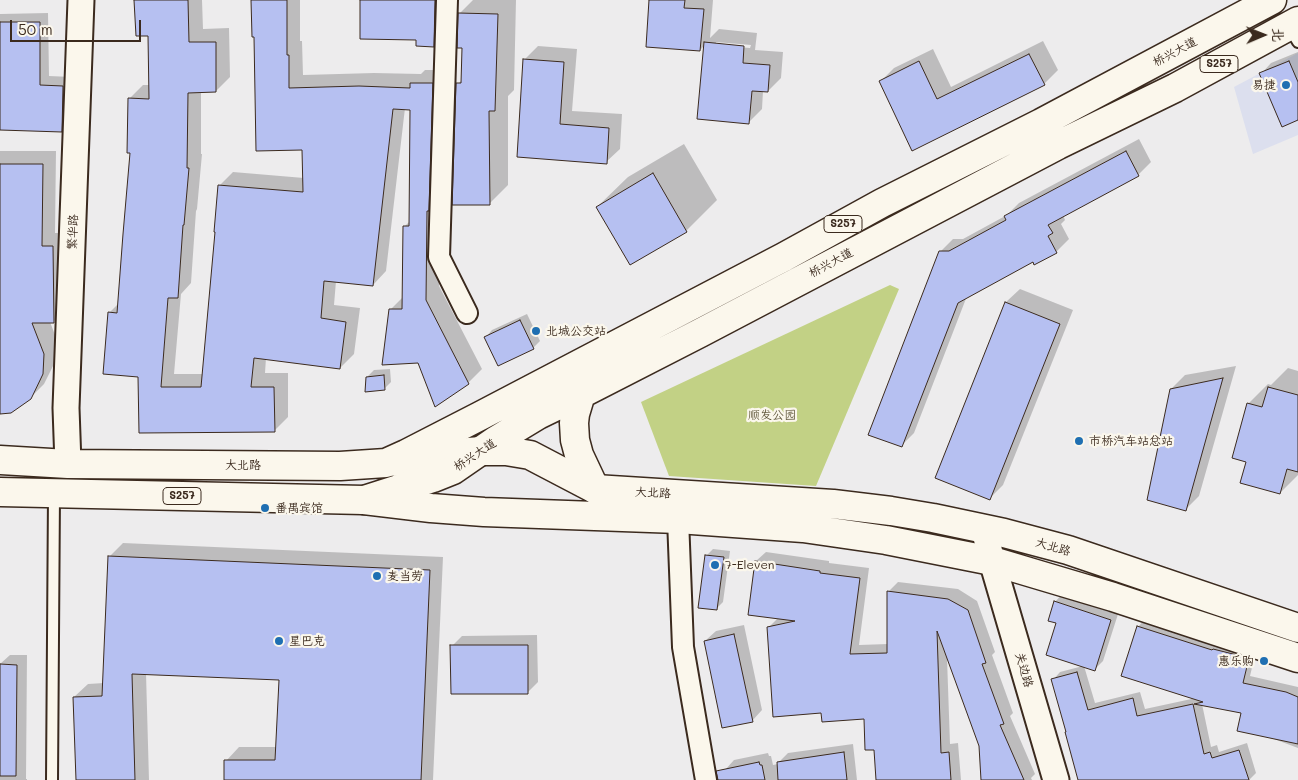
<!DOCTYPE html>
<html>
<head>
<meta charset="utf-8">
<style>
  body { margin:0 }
  #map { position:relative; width:1298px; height:780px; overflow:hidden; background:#edeced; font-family:Mali,"LXGW WenKai TC",sans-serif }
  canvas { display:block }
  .north { position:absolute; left:1238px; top:10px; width:50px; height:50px; -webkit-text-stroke:4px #fbf7ec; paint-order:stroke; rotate:89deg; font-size:14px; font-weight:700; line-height:20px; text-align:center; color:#3b2a1e }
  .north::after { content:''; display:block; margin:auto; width:18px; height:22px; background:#3b2a1e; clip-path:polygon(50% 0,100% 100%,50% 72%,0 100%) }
  .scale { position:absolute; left:10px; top:20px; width:131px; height:22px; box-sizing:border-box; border:2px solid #3b2a1e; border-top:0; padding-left:6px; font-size:15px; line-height:18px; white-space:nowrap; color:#3b2a1e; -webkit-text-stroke:4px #fbf7ec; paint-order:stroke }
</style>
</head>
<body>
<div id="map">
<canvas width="1298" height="780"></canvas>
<div class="north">北</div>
<div class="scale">50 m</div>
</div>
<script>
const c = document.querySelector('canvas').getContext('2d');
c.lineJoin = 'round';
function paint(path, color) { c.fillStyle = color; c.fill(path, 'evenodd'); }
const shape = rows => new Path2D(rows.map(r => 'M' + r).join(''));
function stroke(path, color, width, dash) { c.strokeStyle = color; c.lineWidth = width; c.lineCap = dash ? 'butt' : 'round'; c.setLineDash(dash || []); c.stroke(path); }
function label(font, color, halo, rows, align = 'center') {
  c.font = font + ' Mali,"LXGW WenKai TC",sans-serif'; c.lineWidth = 4.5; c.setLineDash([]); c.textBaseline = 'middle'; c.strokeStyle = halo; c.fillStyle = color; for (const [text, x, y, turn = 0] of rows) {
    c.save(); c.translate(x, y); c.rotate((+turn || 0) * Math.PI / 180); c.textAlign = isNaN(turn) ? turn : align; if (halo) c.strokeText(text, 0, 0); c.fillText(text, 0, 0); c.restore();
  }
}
const built = shape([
  [1298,53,1298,135,1253,154,1234,87]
]);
const green = shape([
  [890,285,899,289,816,486,669,476,641,402]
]);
const shadow = shape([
  [135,0,202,0,203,29,229,28,230,77,216,91,201,91,201,154,202,154,197,209,196,211,191,283,181,294,174,374,203,374,219,186,233,172,304,178,304,149,256,36,253,0,300,0,300,41,302,41,303,75,374,73,421,74,425,70,446,70,440,197,439,286,482,369,468,383,419,362,390,310,403,297,404,227,410,221,411,109,405,108,386,271,373,285,336,281,334,305,360,308,354,354,340,368,266,358,265,373,288,373,288,417,274,431,140,432,140,376,109,313,119,303,132,151,129,99,143,85,150,85,149,34],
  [361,0,453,0,452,27,433,46,417,39],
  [473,0,516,0,514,90,508,96,508,185,489,204,458,84,462,80,463,47,460,13],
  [651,0,713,0,710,38,719,29,757,33,755,50,783,52,781,78,768,91,763,91,762,109,748,123,705,45,700,50],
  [716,42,751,45,750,48,716,45],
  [48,13,49,76,72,77,70,121,61,131,0,129,0,14],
  [1043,41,1058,70,1044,84,913,149,880,82,894,68,933,49,951,87],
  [538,46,577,49,572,111,622,114,620,149,606,162,518,156,524,60],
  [1298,52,1298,119,1261,74,1271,63],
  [1139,139,1151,162,1138,175,1063,215,1065,220,1061,224,1069,239,1056,252,1034,261,967,296,914,433,901,446,940,252,953,239,963,239,1007,215,1019,203],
  [684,144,717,200,686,231,597,207,628,177],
  [0,151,56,151,55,233,66,233,67,308,53,322,50,322,57,340,56,360,44,384,30,398,0,413],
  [1020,289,1073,310,1003,485,989,499,936,477,1006,302],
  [527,314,540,341,533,348,486,337,492,330],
  [1236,366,1199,496,1186,509,1171,389,1185,375],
  [1288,368,1298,371,1298,475,1280,493,1248,461,1234,457,1249,403,1268,384,1271,385],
  [390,369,391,382,384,389,367,377,374,370],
  [123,543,443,557,433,780,226,780,226,761,239,747,277,747,280,679,146,673,149,780,77,780,74,697,88,684,104,683,110,556],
  [713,549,730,551,723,602,716,609,706,556],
  [766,552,829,561,829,563,869,568,859,645,888,644,888,592,898,582,958,589,977,601,995,652,992,655,1013,713,1010,716,1035,774,1031,778,1032,780,983,780,980,745,947,658,950,744,958,743,961,780,877,780,875,748,865,718,822,712,768,628,778,618,756,561],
  [1063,593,1119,611,1103,661,1095,669,1084,666,1095,703,1140,692,1145,709,1196,698,1138,627,1145,619,1256,651,1250,676,1298,687,1298,748,1274,739,1275,738,1243,712,1202,704,1211,747,1217,745,1219,752,1247,743,1256,773,1249,780,1080,780,1053,680,1060,672,1083,666,1058,622,1055,602],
  [744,625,762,710,752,721,705,641,716,631],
  [537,635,538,682,527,693,452,646,462,636],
  [10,655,27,655,26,779,27,779,27,780,0,780,0,664],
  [853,744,857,780,727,780,725,770,734,760,768,753,769,756,771,756,773,765,778,764,778,763,788,753]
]);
const building = shape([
  [134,0,188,0,189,42,216,42,216,92,188,93,187,168,189,168,184,225,183,225,178,298,168,298,161,387,201,387,215,232,214,232,218,185,303,192,302,150,256,151,254,37,252,37,251,0,287,0,287,55,289,55,289,88,359,86,410,88,410,83,433,83,429,211,427,211,426,300,469,384,435,407,418,363,382,365,389,309,402,309,403,226,409,226,410,110,393,109,373,286,324,281,321,318,346,322,340,369,254,358,251,387,274,387,275,432,139,433,138,377,103,374,108,312,117,313,123,234,130,153,127,153,128,98,149,99,148,36,136,36,134,0],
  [360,0,435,0,434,47,416,46,416,40,360,39,360,0],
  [649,0,685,0,684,8,704,9,700,51,646,47,649,0],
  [458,13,498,14,495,111,489,111,490,205,452,205,456,83,461,83,462,48,457,48,458,13],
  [0,22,40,22,40,85,63,86,62,132,0,130,0,22],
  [704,42,744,46,743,63,770,65,768,92,752,91,749,124,697,119,704,42],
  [1029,54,1045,85,912,151,879,81,919,61,937,99,1029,54],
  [523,59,564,62,560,124,609,128,607,164,517,157,523,59],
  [1289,61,1298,82,1298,120,1282,127,1259,73,1289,61],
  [1126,151,1139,176,1048,225,1053,233,1048,236,1057,253,1034,265,1033,262,958,303,902,447,868,435,939,251,949,251,1006,220,1004,216,1126,151],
  [0,164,43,164,42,246,53,246,54,323,32,323,44,354,43,374,31,399,11,413,0,414,0,164],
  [653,173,687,232,630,265,596,207,653,173],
  [1005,302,1060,324,990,500,935,478,1005,302],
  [520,320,534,349,498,366,484,337,520,320],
  [384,375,385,390,365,392,366,377,384,375],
  [1223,378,1186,511,1147,500,1170,389,1223,378],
  [1268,387,1298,395,1298,472,1287,469,1280,494,1240,483,1246,462,1232,458,1247,403,1262,407,1268,387],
  [705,555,724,557,717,610,698,608,705,555],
  [108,556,430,570,421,780,224,780,224,760,275,760,279,680,132,674,135,780,76,780,73,697,102,696,108,556],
  [755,561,820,571,820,573,860,578,850,654,887,653,887,591,948,599,968,610,986,663,982,664,1004,724,1000,725,1024,780,981,780,979,746,937,631,941,753,949,752,951,780,876,780,874,750,865,750,864,719,822,722,821,713,773,717,767,627,795,621,748,615,755,561],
  [1054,601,1111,620,1095,671,1046,655,1056,623,1048,621,1054,601],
  [1137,626,1212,650,1213,649,1249,658,1243,683,1286,692,1298,697,1298,744,1237,731,1241,713,1194,704,1203,702,1121,676,1137,626],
  [734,634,753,722,722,728,704,641,734,634],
  [450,645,528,645,528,694,451,694,450,645],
  [0,664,17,665,16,776,0,776,0,664],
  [1077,672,1088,710,1133,698,1137,716,1193,704,1204,754,1210,752,1212,758,1239,750,1249,780,1078,780,1065,732,1066,732,1051,679,1077,672],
  [844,752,847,780,778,780,777,762,844,752],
  [759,762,760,765,762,765,765,780,718,780,716,771,759,762]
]);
const service = shape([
  [1289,27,1298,42],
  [52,780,54,494]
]);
const minor = shape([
  [447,0,439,257,467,313],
  [678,519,683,647,706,780]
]);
const tertiary = shape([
  [68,464,66,408,81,0],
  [984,529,992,561,1056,780]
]);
const secondary = shape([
  [395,462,457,453,481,451,506,451,530,455,595,489,833,504,891,511,933,518,1004,533,1068,550,1298,628],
  [364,500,431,508,484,512,678,519,803,528,886,540,992,561,1113,597,1298,658]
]);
const primary = shape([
  [581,394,575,414,574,423,575,440,579,455,595,489],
  [0,460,68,464,340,466,386,463,406,454,480,416,784,257,882,203,1041,123,1272,0],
  [0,492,364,500,433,478,453,470,495,441,538,415,581,394,700,333,1058,145,1175,88,1298,21]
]);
const markers = [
  [1286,85,5,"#1f6fb2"],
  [536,331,5,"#1f6fb2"],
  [1079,441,5,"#1f6fb2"],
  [265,508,5,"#1f6fb2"],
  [715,565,5,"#1f6fb2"],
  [377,576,5,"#1f6fb2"],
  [279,641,5,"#1f6fb2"],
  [1264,661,5,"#1f6fb2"]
];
const shields = [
  [1219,64,38],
  [843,224,38],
  [182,496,38]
];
const shieldNames = [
  ["S257",1219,64],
  ["S257",843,224],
  ["S257",182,496]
];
const streetNames = [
  ["桥兴大道",1175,52,-28],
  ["繁华路",73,232,-88],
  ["桥兴大道",831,263,-28],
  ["桥兴大道",475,455,-33],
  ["大北路",243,465],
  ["大北路",653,493,3],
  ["大北路",1053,547,16],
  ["关边路",1024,670,74]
];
const poiNames = [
  ["易捷",1276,85,"right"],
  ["北城公交站",546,331],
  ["市桥汽车站总站",1089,441],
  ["番禺宾馆",275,508],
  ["7-Eleven",725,565],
  ["麦当劳",387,576],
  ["星巴克",289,641],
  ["惠乐购",1254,661,"right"]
];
const parkNames = [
  ["顺发公园",772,415]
];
paint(built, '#dcdfee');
paint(green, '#c2d185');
paint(shadow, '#0003');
paint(building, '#b6c0f1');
stroke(building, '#3b2a1e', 1);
stroke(service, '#3b2a1e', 14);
stroke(minor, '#3b2a1e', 24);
stroke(tertiary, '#3b2a1e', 29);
stroke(secondary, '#3b2a1e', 31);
stroke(primary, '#3b2a1e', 31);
stroke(service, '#fbf7ec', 10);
stroke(minor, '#fbf7ec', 20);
stroke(tertiary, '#fbf7ec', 25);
stroke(secondary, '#fbf7ec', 28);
stroke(primary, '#fbf7ec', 28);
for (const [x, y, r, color] of markers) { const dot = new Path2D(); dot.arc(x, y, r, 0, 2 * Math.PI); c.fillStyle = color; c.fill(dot); stroke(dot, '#fbf7ec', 2); }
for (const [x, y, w] of shields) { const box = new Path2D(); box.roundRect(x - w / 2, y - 8.5, w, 17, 4); c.fillStyle = '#fbf7ec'; c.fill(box); stroke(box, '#3b2a1e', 1); }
label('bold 11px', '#3b2a1e', null, shieldNames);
label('12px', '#3b2a1e', '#fbf7ec', streetNames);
label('12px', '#3b2a1e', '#fbf7ec', poiNames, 'left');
label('12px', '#5d5438', '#fbf7ec', parkNames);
</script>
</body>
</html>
